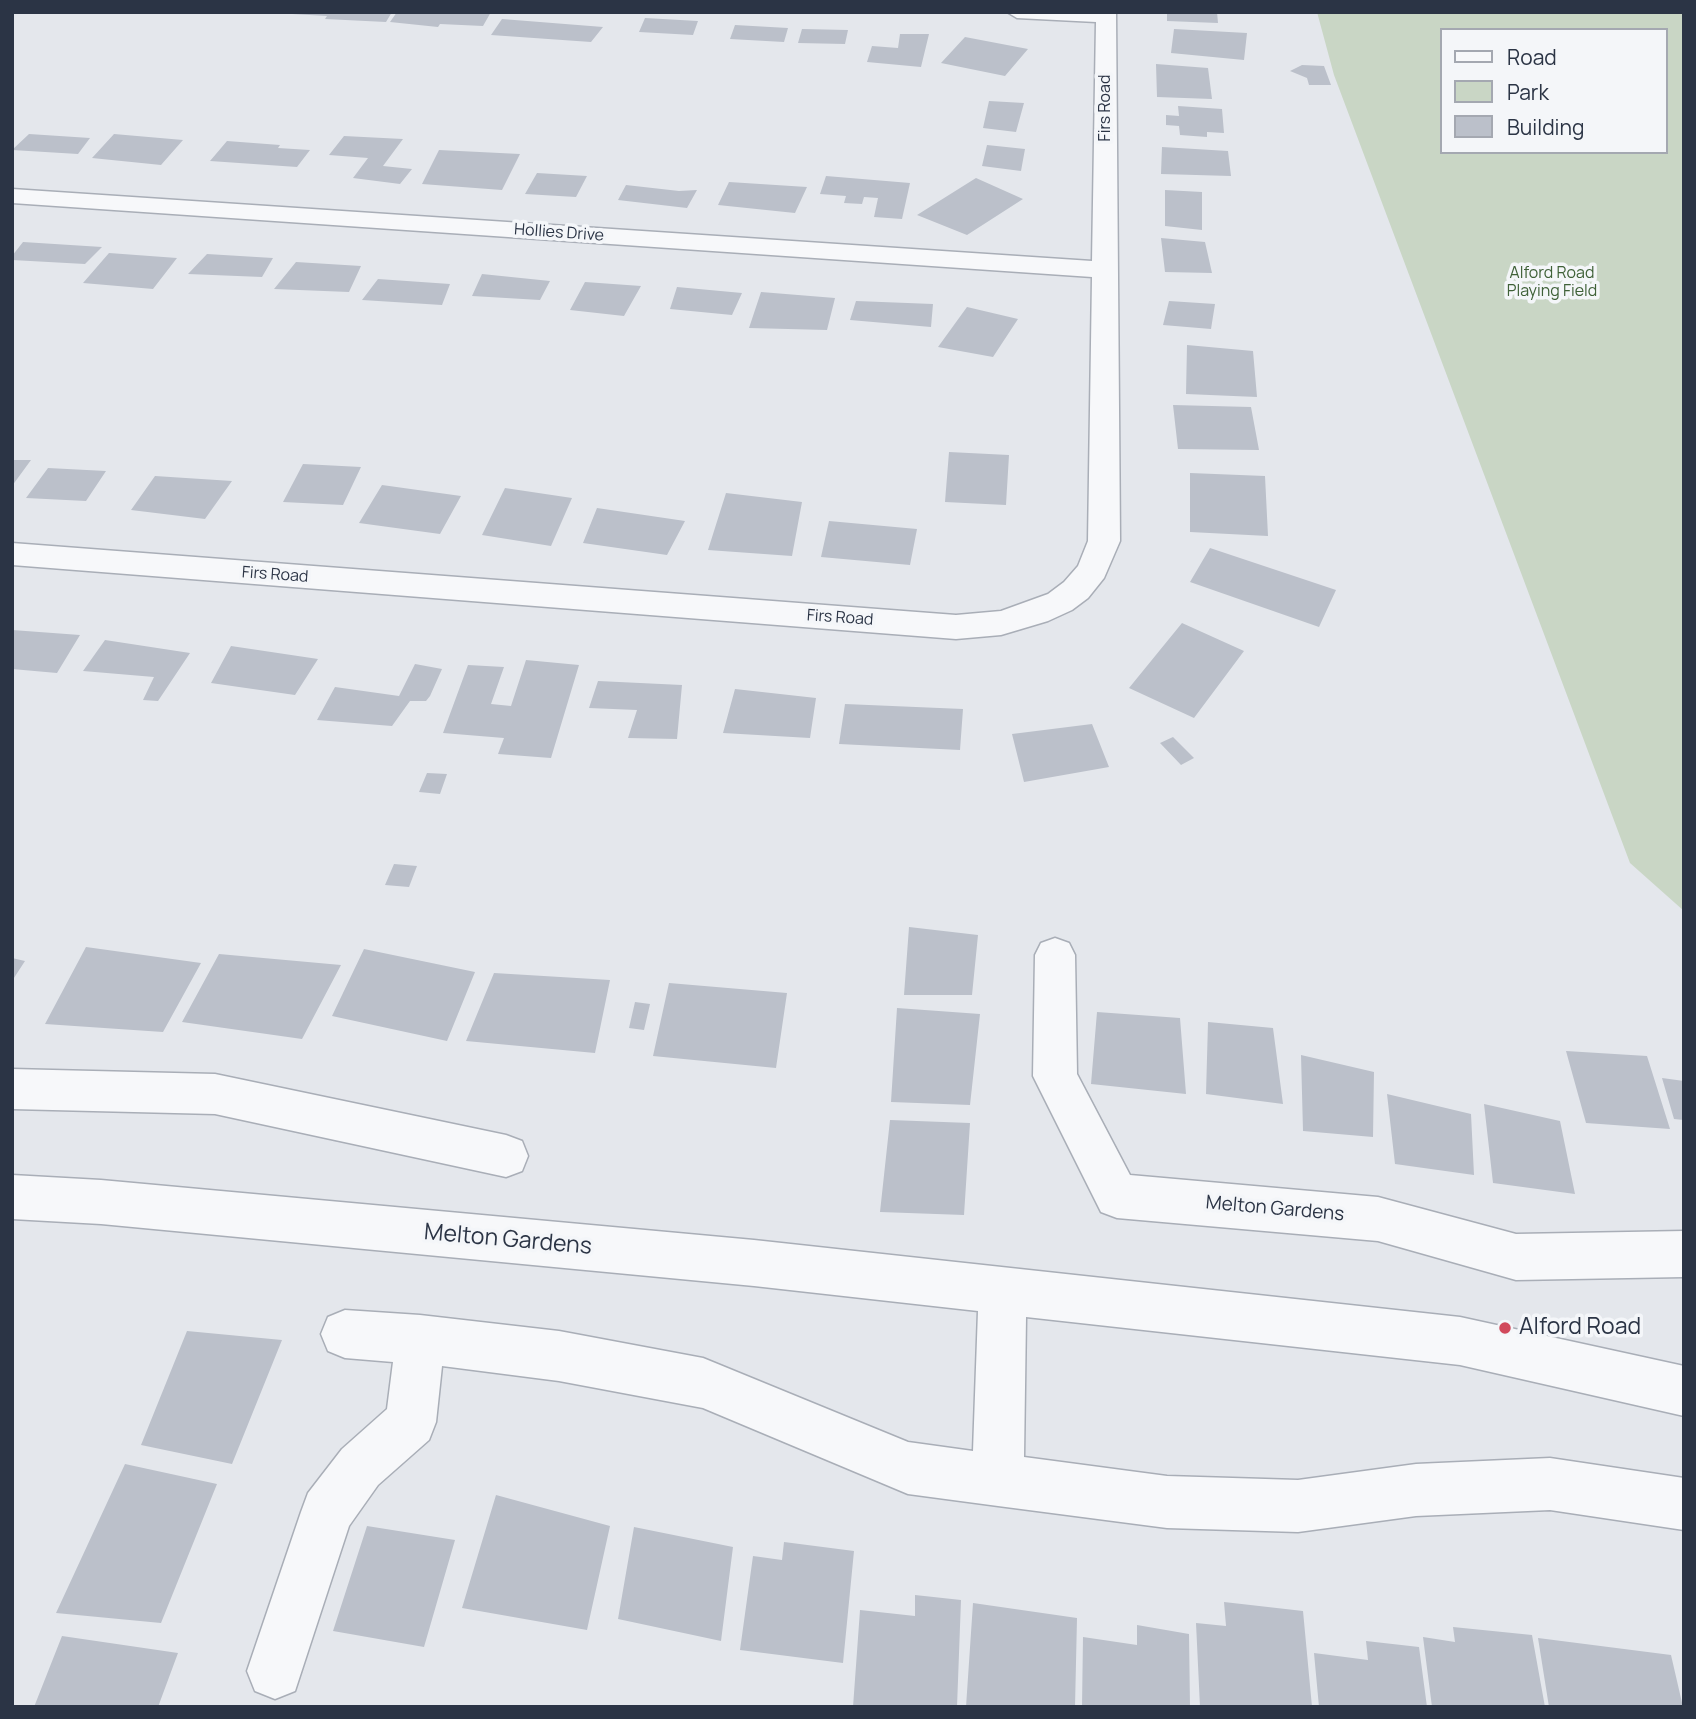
<!DOCTYPE html>
<html>
<head>
<meta charset="utf-8">
<style>
  body { margin:0 }
  #map { position:relative; width:1696px; height:1719px; overflow:hidden; background:#e4e7ec; font-family:Manrope,sans-serif }
  canvas { display:block }
  .frame { position:absolute; inset:0; border:14px solid #2b3445; pointer-events:none }
  .legend { position:absolute; left:1440px; top:28px; width:228px; height:126px; box-sizing:border-box; background:#f4f6f9; border:2px solid #a4a8b1; margin:0; padding:9px 12px; list-style:none; font-size:21px; color:#2b3445 }
  .legend li { display:flex; align-items:center; gap:14px; height:35px }
  .legend b { width:35px; border:2px solid #a4a8b1 }
</style>
</head>
<body>
<div id="map">
<canvas width="1696" height="1719"></canvas>
<div class="frame"></div>
<ul class="legend">
<li><b style="height:9px;background:#f7f8fa"></b>Road</li>
<li><b style="height:19px;background:#c9d6c5"></b>Park</li>
<li><b style="height:19px;background:#bbc0ca"></b>Building</li>
</ul>
</div>
<script>
const c = document.querySelector('canvas').getContext('2d');
c.lineJoin = 'round';
function paint(path, color) { c.fillStyle = color; c.fill(path, 'evenodd'); }
const shape = rows => new Path2D(rows.map(r => 'M' + r).join(''));
function stroke(path, color, width, dash) { c.strokeStyle = color; c.lineWidth = width; c.lineCap = dash ? 'butt' : 'round'; c.setLineDash(dash || []); c.stroke(path); }
function label(font, color, halo, rows, align = 'center') {
  c.font = font + ' Manrope,sans-serif'; c.lineWidth = 7; c.setLineDash([]); c.textBaseline = 'middle'; c.strokeStyle = halo; c.fillStyle = color; for (const [text, x, y, turn = 0] of rows) {
    c.save(); c.translate(x, y); c.rotate((+turn || 0) * Math.PI / 180); c.textAlign = isNaN(turn) ? turn : align; if (halo) c.strokeText(text, 0, 0); c.fillText(text, 0, 0); c.restore();
  }
}
const green = shape([
  [1317,12,1684,12,1684,911,1630,863,1334,75],
  [1442,30,1666,30,1666,152,1442,152]
]);
const building = shape([
  [292,12,392,12,386,22,325,19,327,16,292,14],
  [397,12,491,12,483,26,440,24,438,27,390,22],
  [1167,12,1217,12,1218,23,1167,21],
  [645,18,698,21,693,35,639,32],
  [502,19,603,27,591,42,491,35],
  [735,25,788,28,784,42,730,39],
  [802,29,848,30,845,44,798,43],
  [1174,29,1247,33,1244,60,1171,53],
  [900,34,929,34,921,67,867,62,872,46,898,48],
  [965,37,1028,49,1005,76,941,63],
  [1156,64,1208,68,1212,99,1157,97],
  [1302,65,1324,66,1331,85,1309,85,1307,78,1290,71],
  [989,101,1024,103,1016,132,983,128],
  [1178,106,1222,109,1224,133,1207,132,1207,137,1180,135,1179,126,1166,125,1166,115,1179,116],
  [29,134,90,138,78,154,12,150],
  [114,134,183,140,161,165,92,158],
  [344,136,403,139,383,166,412,169,400,184,353,178,368,158,329,155],
  [227,141,280,145,278,148,310,150,297,167,210,161],
  [987,145,1025,149,1021,171,982,166],
  [1162,147,1228,151,1231,176,1161,174],
  [439,150,520,154,502,190,422,184],
  [537,173,587,176,576,197,525,194],
  [826,176,910,183,902,219,874,217,878,198,864,197,862,204,844,203,846,196,820,194],
  [976,178,1023,199,967,235,917,215],
  [729,182,807,187,795,213,718,205],
  [626,185,679,191,697,190,687,208,618,200],
  [1165,190,1202,192,1202,230,1165,226],
  [1161,238,1205,242,1212,273,1165,272],
  [23,242,102,247,85,264,12,260,12,256],
  [109,253,177,258,153,289,83,283],
  [207,254,273,258,262,277,188,274],
  [296,262,361,266,349,292,274,289],
  [482,274,550,281,540,300,472,296],
  [378,279,450,284,442,305,362,300],
  [585,282,641,286,624,316,570,310],
  [677,287,742,293,732,315,670,309],
  [761,292,835,298,827,330,749,328],
  [856,301,933,304,931,327,850,320],
  [1169,301,1215,304,1211,329,1163,325],
  [967,307,1018,319,993,357,938,347],
  [1187,345,1253,351,1257,397,1186,394],
  [1173,405,1251,407,1259,450,1178,449],
  [949,452,1009,455,1006,505,945,502],
  [12,460,31,460,12,486],
  [303,464,361,467,343,505,283,502],
  [48,468,106,471,86,501,26,498],
  [1190,473,1265,476,1268,536,1190,532],
  [155,476,232,481,205,519,131,510],
  [382,485,461,496,440,534,359,523],
  [505,488,572,498,551,546,482,535],
  [726,493,802,502,792,556,708,550],
  [597,508,685,521,667,555,583,543],
  [829,521,917,529,910,565,821,557],
  [1210,548,1336,590,1319,627,1190,582],
  [1182,623,1244,651,1194,718,1129,688],
  [12,630,80,635,57,673,12,669],
  [105,640,190,653,158,701,143,700,154,677,83,671],
  [231,646,318,659,295,695,211,683],
  [526,660,579,665,551,758,498,754,504,738,443,733,468,665,504,667,491,704,511,706],
  [415,664,442,669,430,696,426,701,410,701,392,726,317,720,335,687,399,696],
  [598,681,682,685,677,739,628,738,637,710,589,708],
  [735,689,816,698,810,738,723,733],
  [845,704,963,709,960,750,839,744],
  [1092,724,1109,767,1024,782,1012,734],
  [1173,737,1194,758,1181,765,1160,743],
  [427,773,447,774,440,794,419,792],
  [394,864,417,866,409,887,385,885],
  [909,927,978,935,972,995,904,995],
  [86,947,201,963,163,1032,45,1024],
  [364,949,475,972,447,1041,332,1016],
  [219,954,341,965,302,1039,182,1022],
  [12,958,25,961,12,981],
  [494,973,610,980,595,1053,466,1041],
  [669,983,787,993,776,1068,653,1056],
  [635,1002,650,1004,644,1030,629,1028],
  [897,1008,980,1014,970,1105,891,1102],
  [1097,1012,1180,1018,1186,1094,1091,1084],
  [1208,1022,1273,1028,1283,1104,1206,1094],
  [1566,1051,1647,1056,1670,1129,1586,1123],
  [1301,1055,1374,1072,1373,1137,1303,1131],
  [1662,1078,1684,1081,1684,1120,1674,1119],
  [1387,1094,1471,1114,1474,1175,1395,1164],
  [1484,1104,1560,1121,1575,1194,1493,1183],
  [890,1120,970,1123,964,1215,880,1212],
  [187,1331,282,1340,232,1464,141,1445],
  [125,1464,217,1484,161,1623,56,1613],
  [496,1495,610,1526,587,1630,462,1608],
  [367,1526,455,1540,424,1647,333,1631],
  [634,1527,733,1547,721,1641,618,1619],
  [784,1542,854,1551,843,1663,740,1650,753,1556,782,1560],
  [915,1595,961,1600,957,1707,853,1707,860,1610,915,1616],
  [1224,1602,1303,1611,1312,1707,1200,1707,1196,1623,1226,1626],
  [973,1603,1077,1618,1075,1707,966,1707],
  [1137,1625,1189,1634,1190,1707,1082,1707,1083,1637,1137,1645],
  [1453,1627,1532,1635,1545,1707,1432,1707,1423,1637,1455,1642],
  [62,1636,178,1653,158,1707,34,1707],
  [1538,1638,1671,1655,1683,1707,1549,1707],
  [1366,1641,1419,1647,1427,1707,1319,1707,1314,1653,1368,1660]
]);
const minor = shape([
  [1007,12,1116,12,1120,541,1104,578,1088,598,1072,610,1048,621,1001,635,956,639,12,565,12,543,956,615,1001,611,1048,594,1064,582,1078,566,1088,541,1092,277,12,203,12,189,1092,261,1096,22,1017,18,1007,12],
  [1055,938,1069,943,1075,955,1077,1074,1130,1175,1378,1197,1516,1234,1684,1231,1684,1277,1516,1280,1378,1241,1117,1218,1101,1212,1033,1076,1035,955,1041,943,1055,938],
  [12,1069,215,1074,506,1135,522,1141,528,1156,522,1171,506,1177,215,1114,12,1109,12,1069],
  [12,1175,101,1180,754,1240,1460,1317,1684,1366,1684,1416,1460,1365,1026,1317,1024,1457,1167,1476,1298,1480,1416,1464,1550,1458,1684,1478,1684,1530,1550,1510,1416,1516,1298,1532,1167,1528,998,1506,908,1494,703,1408,559,1381,442,1366,436,1422,429,1440,378,1485,349,1526,295,1691,275,1699,255,1691,247,1671,301,1512,308,1493,342,1449,387,1409,393,1362,345,1358,328,1351,321,1334,328,1317,345,1310,420,1315,559,1331,703,1358,908,1442,973,1451,978,1311,754,1286,101,1224,12,1219,12,1175]
]);
const markers = [
  [1505,1328,7,"#d1495b"]
];
const farStreetnames = [
  ["Firs Road",1106,108,-90],
  ["Hollies Drive",559,233,4],
  ["Firs Road",275,575,4],
  ["Firs Road",840,618,4]
];
const farParknames = [
  ["Alford Road",1552,274],
  ["Playing Field",1552,292]
];
const streetNames = [
  ["Melton Gardens",1275,1209,5]
];
const nearStreetnames = [
  ["Melton Gardens",508,1240,5]
];
const nearPoinames = [
  ["Alford Road",1519,1328]
];
paint(green, '#c9d6c5');
paint(building, '#bbc0ca');
stroke(minor, '#a9aeb7', 3);
paint(minor, '#f7f8fa');
for (const [x, y, r, color] of markers) { const dot = new Path2D(); dot.arc(x, y, r, 0, 2 * Math.PI); c.fillStyle = color; c.fill(dot); stroke(dot, '#f4f6f9', 2.5); }
label('16px', '#2b3445', '#f4f6f9', farStreetnames);
label('16px', '#3f6138', '#f4f6f9', farParknames);
label('19px', '#2b3445', '#f4f6f9', streetNames);
label('23px', '#2b3445', '#f4f6f9', nearStreetnames);
label('23px', '#2b3445', '#f4f6f9', nearPoinames, 'left');
</script>
</body>
</html>
